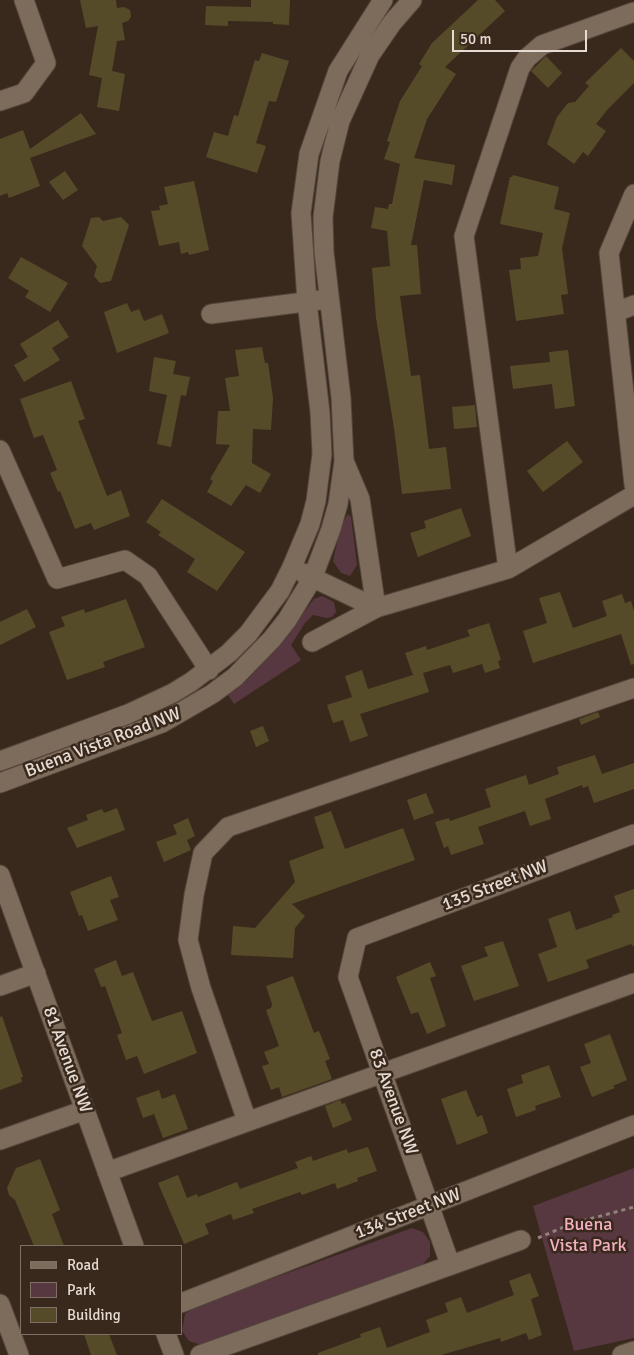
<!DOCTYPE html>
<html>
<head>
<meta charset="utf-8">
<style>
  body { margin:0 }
  #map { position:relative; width:634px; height:1355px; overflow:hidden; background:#39291c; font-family:Signika,sans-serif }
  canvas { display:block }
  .legend { position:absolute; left:20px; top:1245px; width:162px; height:90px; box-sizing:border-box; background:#39291c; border:1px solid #7e7065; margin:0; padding:6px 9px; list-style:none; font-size:15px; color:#e6dbd3 }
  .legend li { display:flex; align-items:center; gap:10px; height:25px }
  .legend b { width:25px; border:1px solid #7e7065 }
  .scale { position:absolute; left:452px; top:30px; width:135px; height:22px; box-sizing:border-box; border:2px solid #e6dbd3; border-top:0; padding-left:6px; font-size:15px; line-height:18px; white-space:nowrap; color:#e6dbd3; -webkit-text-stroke:4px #39291c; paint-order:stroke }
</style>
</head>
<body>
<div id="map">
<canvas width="634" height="1355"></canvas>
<ul class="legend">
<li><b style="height:6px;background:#7d6b5c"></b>Road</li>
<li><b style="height:14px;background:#573740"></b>Park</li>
<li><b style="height:14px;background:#564b28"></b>Building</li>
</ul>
<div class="scale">50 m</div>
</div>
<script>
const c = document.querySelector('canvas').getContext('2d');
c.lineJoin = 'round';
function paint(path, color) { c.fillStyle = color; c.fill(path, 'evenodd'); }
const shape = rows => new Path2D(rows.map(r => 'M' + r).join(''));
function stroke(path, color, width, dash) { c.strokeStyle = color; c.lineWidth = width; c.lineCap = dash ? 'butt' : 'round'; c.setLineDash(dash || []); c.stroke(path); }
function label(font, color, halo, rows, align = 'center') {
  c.font = font + ' Signika,sans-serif'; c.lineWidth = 5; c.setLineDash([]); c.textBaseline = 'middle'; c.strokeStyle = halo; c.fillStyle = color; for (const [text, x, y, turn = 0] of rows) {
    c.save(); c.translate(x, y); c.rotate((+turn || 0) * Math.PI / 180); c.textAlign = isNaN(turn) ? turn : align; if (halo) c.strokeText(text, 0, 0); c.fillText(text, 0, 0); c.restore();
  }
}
const green = shape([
  [348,514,351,517,357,565,350,576,341,573,333,561,341,526],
  [322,596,334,602,336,612,332,617,326,618,313,615,305,623,291,645,301,660,234,704,228,695,249,678,275,649,314,599],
  [634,1168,634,1338,574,1351,533,1206],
  [412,1228,423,1232,430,1242,430,1256,421,1266,201,1345,189,1341,182,1331,185,1314,193,1307]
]);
const building = shape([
  [80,0,116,0,117,8,124,7,130,10,131,17,128,21,122,23,125,40,117,41,112,71,125,74,119,111,97,107,102,78,89,75,98,26,86,28],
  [251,0,290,0,289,25,273,24,273,22,228,21,228,26,205,25,206,6,251,7],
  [478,0,495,0,505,11,445,67,456,74,427,119,414,158,455,165,452,185,424,180,411,245,417,245,421,294,400,296,411,376,420,375,429,449,446,447,451,489,402,494,394,428,376,318,372,268,390,266,387,231,371,228,375,207,388,209,389,204,392,204,400,164,384,159,390,142,387,141,400,101,422,66,419,64,432,43],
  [621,48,634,61,634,83,608,109,596,124,606,131,588,156,583,152,574,164,547,144,557,117,568,103,575,102,589,86,585,83],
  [262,53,289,61,276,102,269,101,256,143,266,146,257,173,206,157,214,132,228,136,234,115,238,116,255,60,259,61],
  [546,56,562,73,548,88,531,71],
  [81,113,96,134,30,158,40,186,9,198,7,193,0,196,0,139,23,130,30,149],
  [65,171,78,190,63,200,49,182],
  [513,175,559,187,554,209,570,213,562,248,568,294,561,295,564,314,516,321,509,270,521,269,520,258,538,256,543,233,500,224,510,177,512,177],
  [194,181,209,250,189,255,188,252,181,254,179,242,159,246,151,211,160,210,159,206,168,204,164,187],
  [99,217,103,221,121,217,129,225,111,281,100,283,94,276,97,266,82,246,91,218],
  [21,257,68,283,50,312,25,297,29,291,8,278],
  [127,303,131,312,139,309,144,321,162,314,169,333,117,353,104,312],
  [58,320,69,337,52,348,60,360,24,382,14,365,28,357,20,344],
  [262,347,265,363,268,363,273,398,271,430,253,429,252,463,271,474,260,493,246,485,231,506,207,492,213,481,210,479,230,445,216,444,218,411,230,411,225,378,239,376,235,350],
  [568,350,575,406,555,409,552,384,513,389,510,366,550,362,549,352],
  [154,357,176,361,173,374,190,377,186,396,181,395,171,447,157,444,167,395,149,391],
  [71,381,85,419,78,421,107,496,121,490,130,516,94,530,91,523,75,529,60,491,58,492,50,473,57,470,43,435,34,438,20,399],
  [475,405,477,427,454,429,452,407],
  [567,441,583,462,543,492,527,471],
  [162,499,245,552,217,591,187,572,195,559,158,535,161,532,146,522],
  [461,508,471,536,418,557,410,533,426,528,424,521],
  [560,592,573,628,607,616,602,601,622,594,625,603,631,601,634,611,634,664,631,665,621,634,533,663,523,631,547,623,539,598],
  [126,599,145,647,103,662,105,667,67,680,49,632,65,626,61,617,84,609,85,613],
  [27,609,36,627,0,645,0,622],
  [489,623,501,660,498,661,500,668,485,673,482,664,453,673,450,665,423,673,429,692,360,714,368,736,350,742,343,720,333,723,327,705,352,697,345,676,362,670,368,689,413,675,405,653,426,646,427,650,470,636,467,630],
  [598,712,600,717,581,725,579,719],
  [263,726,269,741,256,747,250,731],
  [595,755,602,774,634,763,634,789,594,803,588,786,583,788,582,785,545,799,551,819,530,826,525,811,478,827,484,844,451,855,448,846,444,848,435,822,449,818,450,821,491,807,485,789,526,775,529,785,559,774,557,767],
  [426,793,434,813,414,820,407,800],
  [117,808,125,830,77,848,67,828,88,820,86,815,102,809,104,813],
  [331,811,345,849,403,828,415,860,292,904,305,916,295,928,293,958,231,955,233,926,255,928,295,882,289,861,324,848,314,817],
  [188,818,195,836,187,840,191,850,164,862,156,842,177,834,173,825],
  [111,876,119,897,110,900,118,920,88,931,82,915,79,916,70,892],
  [634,889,634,947,631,944,586,960,589,968,548,982,538,954,557,947,548,919,570,911,576,930,613,917,612,915,620,912,614,896],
  [503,941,519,986,474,1001,461,966,488,956,484,947],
  [116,960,122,976,133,972,152,1021,182,1011,197,1053,144,1074,137,1056,126,1060,117,1035,122,1033,105,986,101,987,94,969],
  [430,962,436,976,430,978,446,1026,427,1034,418,1012,411,1014,396,977],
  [293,976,314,1033,319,1031,330,1059,325,1061,332,1079,282,1097,279,1087,271,1090,262,1066,269,1064,264,1052,279,1046,266,1010,271,1008,272,1004,266,986],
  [2,1016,23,1077,21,1077,22,1082,0,1090,0,1017],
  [610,1034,627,1080,613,1086,615,1088,592,1097,580,1067,591,1063,584,1044],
  [549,1065,561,1097,535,1106,536,1110,516,1117,507,1089,523,1083,521,1075],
  [159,1090,162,1099,175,1094,188,1129,163,1138,154,1114,143,1118,136,1098],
  [466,1090,477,1117,482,1115,488,1133,457,1145,441,1099],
  [340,1100,342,1104,345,1103,352,1120,333,1128,325,1106],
  [368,1147,377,1171,357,1178,358,1181,337,1189,335,1183,302,1195,300,1192,252,1209,254,1213,233,1220,231,1214,205,1224,209,1234,184,1244,158,1183,178,1175,187,1198,197,1194,198,1197,237,1182,240,1189,298,1168,295,1162,311,1156,313,1161,347,1149,348,1153],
  [40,1159,60,1210,52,1214,64,1246,34,1246,15,1200,9,1195,7,1188,16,1168],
  [530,1273,539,1296,531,1299,542,1335,529,1340,526,1333,501,1342,500,1338,441,1355,318,1355,318,1353,361,1337,360,1334,380,1327,387,1348,430,1332,426,1320,448,1312,445,1303,461,1297,467,1313,514,1295,509,1281],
  [84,1334,109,1334,117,1355,91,1355]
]);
const path = shape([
  [538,1238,571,1224,634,1207]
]);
const minor = shape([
  [0,101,24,93,46,63,24,0],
  [634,194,609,253,634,485],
  [616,312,634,305],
  [211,314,320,300],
  [0,450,57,579,125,560,148,576,209,670],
  [344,461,360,499,376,608],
  [508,569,464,236,520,68,527,58,542,45,634,12],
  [303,573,376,608],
  [312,642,376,608,508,569,634,495],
  [0,761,128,714,173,693,191,682,229,653,248,634,280,591,292,567,310,524,316,501,322,454,320,412,307,302,301,213,309,154,338,71,383,0],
  [0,783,162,723,212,694,235,677,272,639,287,620,312,579,331,529,338,504,344,461,341,398,324,252,323,217,330,161,340,121,370,55,392,23,412,0],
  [0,875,134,1246],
  [0,986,36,973],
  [247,1121,201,988,188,940,194,895,203,853,228,827,634,688],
  [0,1140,85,1110],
  [107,1172,634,983],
  [450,1264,348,977,357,938,634,834],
  [181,1303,634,1125],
  [0,1304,19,1355],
  [166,1334,174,1355],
  [200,1355,521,1240],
  [622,1355,634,1351]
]);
const streetNames = [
  ["Buena Vista Road NW",103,743,-21],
  ["135 Street NW",495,886,-21],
  ["81 Avenue NW",67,1060,70],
  ["83 Avenue NW",393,1102,70],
  ["134 Street NW",408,1214,-21]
];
const parkNames = [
  ["Buena",588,1225],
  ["Vista Park",588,1246]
];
paint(green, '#573740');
paint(building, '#564b28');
stroke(minor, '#53463b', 21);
stroke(path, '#918379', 3, [4, 4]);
stroke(minor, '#7d6b5c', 19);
label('18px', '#e6dbd3', '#39291c', streetNames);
label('18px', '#f4afc3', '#39291c', parkNames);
</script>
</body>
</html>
